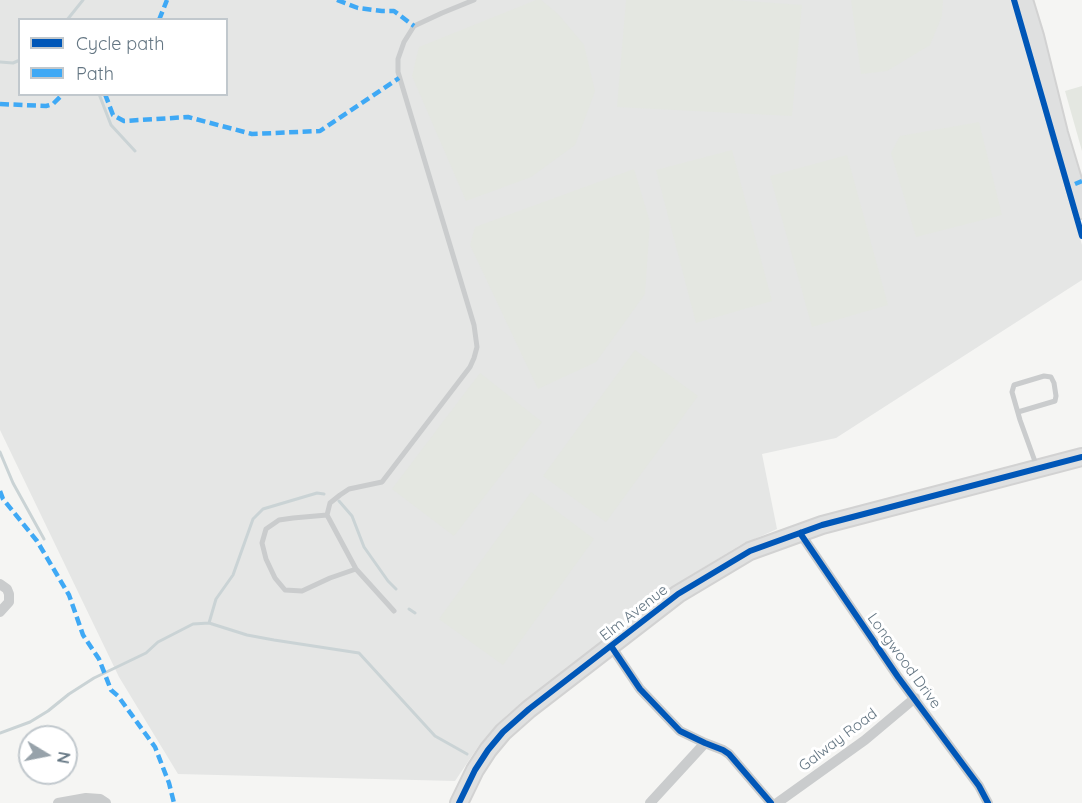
<!DOCTYPE html>
<html>
<head>
<meta charset="utf-8">
<style>
  body { margin:0 }
  #map { position:relative; width:1082px; height:803px; overflow:hidden; background:#f5f5f3; font-family:Quicksand,sans-serif }
  canvas { display:block }
  .legend { position:absolute; left:18px; top:18px; width:210px; height:78px; box-sizing:border-box; background:#fff; border:2px solid #c1c8cd; margin:0; padding:8px 10px; list-style:none; font-size:18px; color:#647683 }
  .legend li { display:flex; align-items:center; gap:12px; height:30px }
  .legend b { width:30px; border:2px solid #c1c8cd }
  .north { position:absolute; left:18px; top:725px; width:60px; height:60px; box-sizing:border-box; background:#fff; border:2px solid #c1c8cd; border-radius:50%; rotate:100deg; font-size:16px; font-weight:700; line-height:24px; text-align:center; color:#647683 }
  .north::after { content:''; display:block; margin:auto; width:21px; height:27px; background:#97a2aa; clip-path:polygon(50% 0,100% 100%,50% 72%,0 100%) }
</style>
</head>
<body>
<div id="map">
<canvas width="1082" height="803"></canvas>
<ul class="legend">
<li><b style="height:8px;background:#0057b8"></b>Cycle path</li>
<li><b style="height:8px;background:#3fa9f5"></b>Path</li>
</ul>
<div class="north">N</div>
</div>
<script>
const c = document.querySelector('canvas').getContext('2d');
c.lineJoin = 'round';
function paint(path, color) { c.fillStyle = color; c.fill(path, 'evenodd'); }
const shape = rows => new Path2D(rows.map(r => 'M' + r).join(''));
function stroke(path, color, width, dash) { c.strokeStyle = color; c.lineWidth = width; c.lineCap = dash ? 'butt' : 'round'; c.setLineDash(dash || []); c.stroke(path); }
function label(font, color, halo, rows, align = 'center') {
  c.font = font + ' Quicksand,sans-serif'; c.lineWidth = 6; c.setLineDash([]); c.textBaseline = 'middle'; c.strokeStyle = halo; c.fillStyle = color; for (const [text, x, y, turn = 0] of rows) {
    c.save(); c.translate(x, y); c.rotate((+turn || 0) * Math.PI / 180); c.textAlign = isNaN(turn) ? turn : align; if (halo) c.strokeText(text, 0, 0); c.fillText(text, 0, 0); c.restore();
  }
}
const built = shape([
  [0,0,1012,0,1082,245,1082,280,836,438,762,454,777,529,739,546,680,582,572,664,507,715,480,744,455,781,178,774,119,677,0,430],
  [20,20,226,20,226,94,20,94]
]);
const green = shape([
  [536,0,541,0,558,14,584,45,595,91,575,145,531,177,466,201,412,76,419,47],
  [626,0,732,0,802,5,792,116,617,107],
  [851,0,943,0,942,16,930,45,887,71,861,74],
  [1082,86,1082,151,1065,91],
  [979,122,1002,215,916,237,891,153,900,136],
  [732,150,772,301,696,323,656,170],
  [847,155,888,305,812,327,770,176],
  [634,169,650,222,645,294,596,362,538,389,470,245,475,227],
  [635,350,698,396,606,522,543,476],
  [480,373,542,422,454,536,392,489],
  [531,492,594,539,503,665,439,619]
]);
const stream = shape([
  [67,20,83,0],
  [0,62,13,63,20,60],
  [99,94,111,125,135,151],
  [0,452,13,483,44,539],
  [339,501,352,516,364,547,388,581,396,589],
  [409,609,415,613],
  [209,623,216,599,233,575,253,519,263,509,317,493,324,494],
  [0,733,30,722,48,711,69,694,94,678,146,653,158,642,193,624,209,623,247,635,274,640,359,653,435,736,467,754]
]);
const service = shape([
  [1018,412,1055,401,1056,396,1054,383,1051,377,1044,376,1014,385,1012,392,1020,420,1037,467],
  [327,515,330,503,340,495,349,489,382,482,470,367,474,358,477,347,474,325,398,72,398,59,404,42,414,26,442,13,474,0],
  [356,569,327,515,293,518,279,520,266,529,262,543,266,559,275,578,285,590,302,591,330,578,356,569,394,611]
]);
const minor = shape([
  [800,533,898,677,979,786,988,803],
  [0,584,7,589,9,594,9,602,0,612],
  [611,646,640,689,680,731,705,743,723,750,729,754,771,803],
  [58,803,86,798,100,799,106,803],
  [650,803,705,743],
  [777,803,865,740,915,698]
]);
const primary = shape([
  [1024,0,1035,36,1059,133,1082,210],
  [459,803,475,770,488,750,503,732,529,709,678,594,750,551,822,525,1082,457]
]);
const quiet = shape([
  [337,0,358,8,382,11,394,11,414,26],
  [159,20,167,0],
  [105,94,113,115,124,121,188,117,252,134,320,131,399,78],
  [0,104,46,106,53,104,63,94],
  [1075,184,1082,181],
  [0,491,3,499,37,541,69,595,83,635,99,659,111,690,118,696,155,747,169,783,174,803]
]);
const cycleway = shape([
  [1014,0,1082,236],
  [800,533,898,677,979,786,988,803],
  [611,646,640,689,680,731,705,743,723,750,729,754,771,803],
  [459,803,475,770,488,750,503,732,529,709,678,594,750,551,822,525,1082,457]
]);
const streetNames = [
  ["Elm Avenue",634,613,-38],
  ["Longwood Drive",904,661,54],
  ["Galway Road",838,740,-37]
];
paint(built, '#e5e6e5');
paint(green, '#e4e7e1');
stroke(stream, '#cad3d5', 3);
stroke(primary, '#d2d2d2', 20);
stroke(service, '#cacccd', 5);
stroke(minor, '#cacccd', 10);
stroke(primary, '#dfe0e0', 16);
stroke(quiet, '#3fa9f5', 4.5, [9, 4.5]);
stroke(cycleway, '#0057b8', 6);
label('15px', '#647683', '#fff', streetNames);
</script>
</body>
</html>
